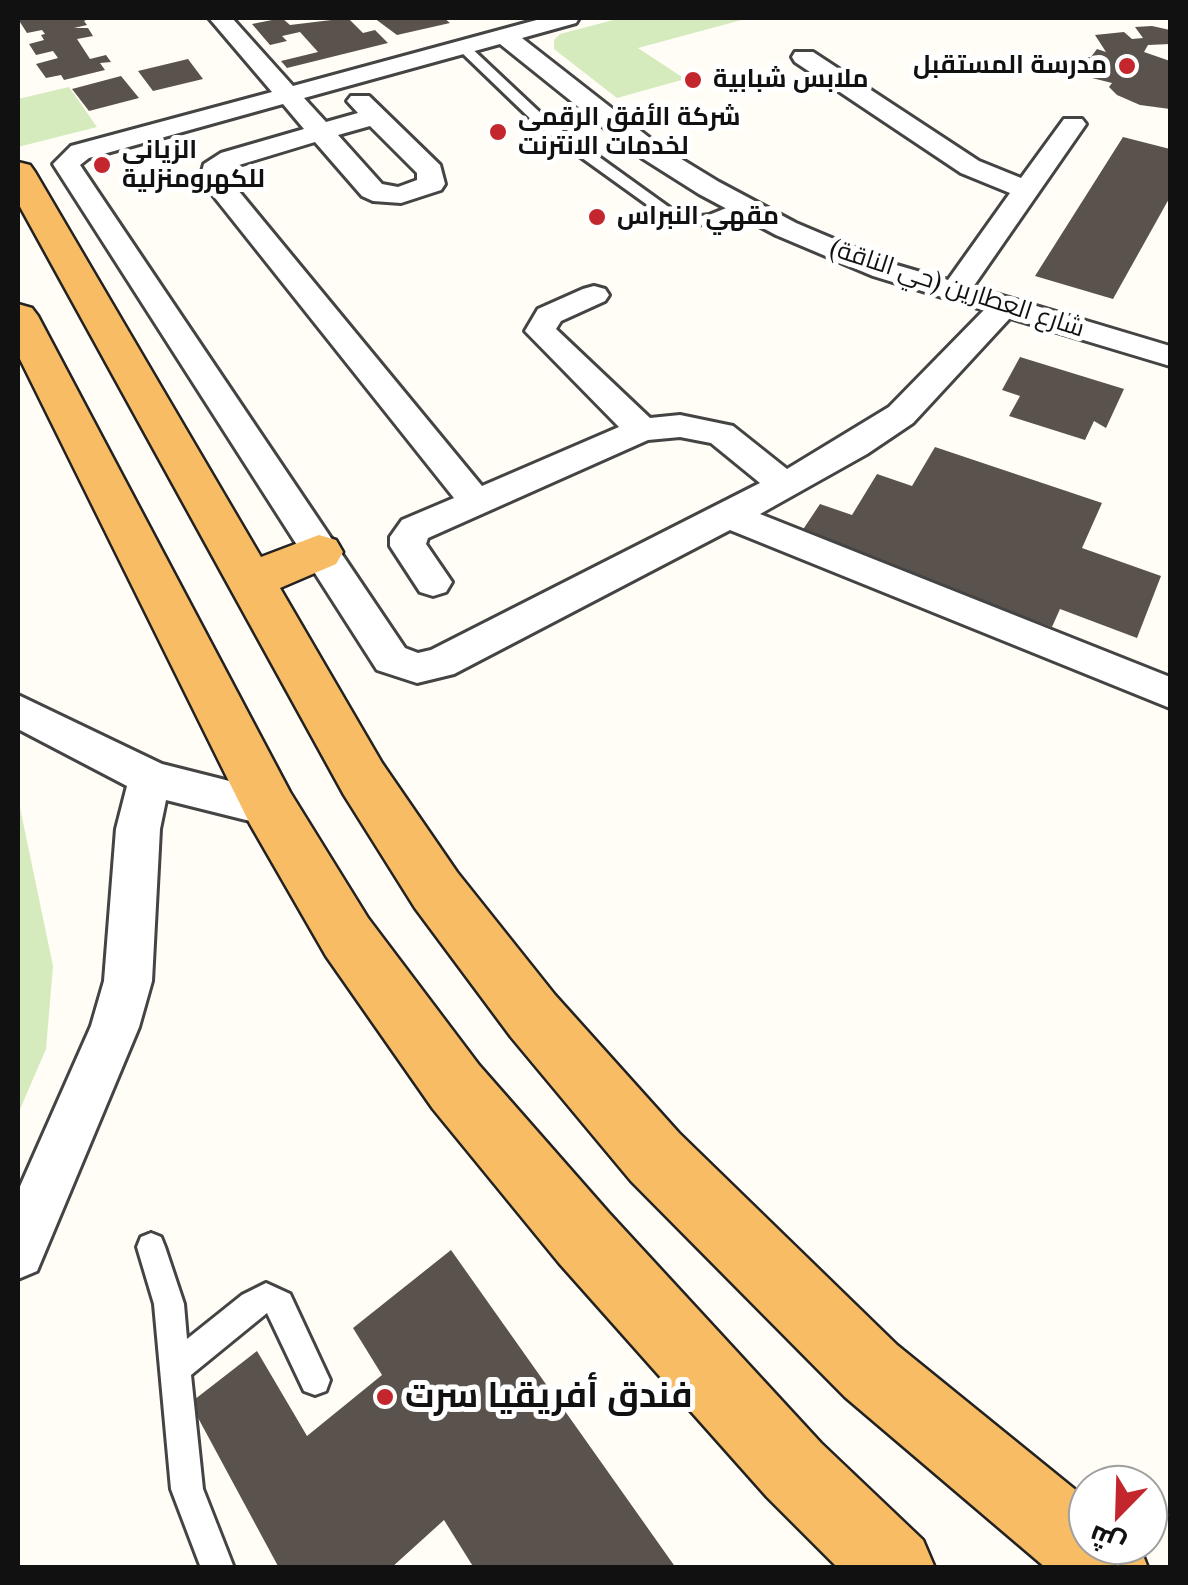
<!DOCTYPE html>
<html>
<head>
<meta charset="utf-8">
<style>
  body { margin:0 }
  #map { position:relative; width:1188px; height:1585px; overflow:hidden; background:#fffdf5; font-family:Lora,Cairo,serif }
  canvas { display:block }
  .frame { position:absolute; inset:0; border:20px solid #111; pointer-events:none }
  .north { position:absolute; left:1068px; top:1465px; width:100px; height:100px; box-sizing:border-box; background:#fff; border:2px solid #a0a0a0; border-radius:50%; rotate:203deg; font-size:28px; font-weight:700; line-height:40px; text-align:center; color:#111 }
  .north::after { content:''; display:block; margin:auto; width:35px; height:45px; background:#c4262e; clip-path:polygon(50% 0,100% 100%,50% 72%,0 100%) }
</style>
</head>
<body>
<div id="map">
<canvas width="1188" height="1585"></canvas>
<div class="frame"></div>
<div class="north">ش</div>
</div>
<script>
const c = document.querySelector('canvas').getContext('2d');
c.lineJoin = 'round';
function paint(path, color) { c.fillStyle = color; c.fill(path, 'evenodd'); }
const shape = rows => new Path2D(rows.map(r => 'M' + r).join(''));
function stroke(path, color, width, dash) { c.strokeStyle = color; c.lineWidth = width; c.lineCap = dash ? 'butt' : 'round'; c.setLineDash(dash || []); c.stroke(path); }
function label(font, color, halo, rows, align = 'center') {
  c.font = font + ' Lora,Cairo,serif'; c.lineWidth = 10; c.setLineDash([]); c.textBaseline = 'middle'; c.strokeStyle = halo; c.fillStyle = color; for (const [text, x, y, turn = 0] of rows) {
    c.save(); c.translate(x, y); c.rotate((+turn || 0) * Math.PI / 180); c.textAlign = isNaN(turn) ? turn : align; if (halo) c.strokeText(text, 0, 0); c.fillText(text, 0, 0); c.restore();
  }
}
const green = shape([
  [621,18,749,18,638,48,685,79,617,98,554,49,554,40,560,34],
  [69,87,97,127,18,147,18,99],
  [18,798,53,966,46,1049,18,1114]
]);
const building = shape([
  [90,18,84,21,87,25,74,28,88,28,93,36,77,39,90,59,106,55,111,62,100,63,105,70,64,80,61,75,46,78,36,64,58,58,53,51,36,55,29,44,44,40,41,35,45,34,42,30,27,33,18,19],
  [282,18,290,25,348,18,363,33,375,30,388,43,287,68,281,61,318,52,300,32,282,36,287,41,270,45,252,24],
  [374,18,444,18,450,23,397,35],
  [1152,26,1170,30,1170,44,1148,45,1144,52,1170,61,1170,109,1140,105,1117,95,1109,87,1112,83,1088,77,1081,70,1086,63,1081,58,1091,57,1097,49,1106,52,1095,35,1124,32,1132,39,1143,38,1135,27],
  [188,59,203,79,153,91,138,71],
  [121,76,139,98,89,111,72,89],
  [1123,137,1170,149,1170,197,1113,299,1035,276],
  [1020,357,1124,389,1106,428,1094,421,1085,440,1009,416,1020,396,1002,390],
  [935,447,1102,503,1082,548,1161,576,1137,638,1060,609,1052,627,800,534,820,504,852,515,877,474,912,486],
  [451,1250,676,1568,474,1568,444,1520,391,1568,279,1568,190,1403,257,1351,307,1436,382,1375,353,1328]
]);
const service = shape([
  [459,44,467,44,549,121,677,213,694,217,709,215,741,202,748,206,712,223,694,225,667,219,539,127,459,50,459,44],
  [151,1233,161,1237,165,1247,184,1304,187,1339,242,1295,266,1283,290,1294,330,1380,326,1391,315,1395,304,1391,267,1313,191,1375,203,1489,234,1568,201,1568,171,1489,154,1304,137,1247,141,1237,151,1233]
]);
const minor = shape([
  [209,18,232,18,293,86,544,18,579,18,576,23,522,38,660,146,719,182,796,223,893,264,948,280,1010,193,961,173,795,62,792,57,795,52,813,52,979,161,1021,178,1064,119,1082,119,1086,124,973,287,1170,346,1170,366,1010,318,913,423,867,454,760,514,1170,677,1170,708,730,530,454,674,417,683,377,670,53,164,71,146,272,92,209,18],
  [500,44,642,158,699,194,776,235,873,276,984,310,889,407,787,469,733,426,680,415,650,418,556,329,561,321,605,301,609,295,605,289,594,286,583,289,538,309,525,331,619,427,482,486,228,178,227,173,239,165,315,142,362,196,373,201,401,203,441,190,445,184,440,165,369,96,351,96,347,101,358,113,326,122,304,98,500,44],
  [283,104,304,129,221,153,204,164,200,179,454,498,402,520,390,537,390,546,420,592,433,596,446,592,452,582,426,544,428,538,648,440,680,437,711,443,760,483,431,650,418,653,405,648,80,165,89,158,283,104],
  [370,126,417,173,417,180,398,187,382,184,338,135,370,126],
  [18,695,162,764,285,795,291,808,285,821,270,826,166,800,160,829,152,981,139,1027,37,1271,18,1279,18,1191,91,1026,104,981,116,829,127,786,18,729,18,695]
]);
const trunk = shape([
  [18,162,30,165,35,172,261,557,319,535,336,540,343,552,336,564,280,588,382,763,457,872,555,995,679,1133,897,1345,1088,1500,1088,1545,1139,1545,1148,1568,1046,1568,845,1397,631,1181,511,1037,415,908,344,795,18,203,18,162],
  [18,304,32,308,38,316,290,792,368,918,479,1065,609,1213,821,1443,923,1540,935,1568,838,1568,767,1497,559,1263,433,1109,326,956,250,824,18,355,18,304]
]);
const markers = [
  [1127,66,10,"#c4262e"],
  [693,80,10,"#c4262e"],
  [498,132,10,"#c4262e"],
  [102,165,10,"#c4262e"],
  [597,217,10,"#c4262e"],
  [385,1397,10,"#c4262e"]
];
const farPoinames = [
  ["مدرسة المستقبل",1107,66,"right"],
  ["ملابس شبابية",713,80],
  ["شركة الأفق الرقمي",518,118],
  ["لخدمات الانترنت",518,147],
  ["الزياني",122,151],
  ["للكهرومنزلية",122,180],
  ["مقهي النبراس",617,217]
];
const farStreetnames = [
  ["شارع العطارين (حي الناقة)",957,289,18]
];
const nearPoinames = [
  ["فندق أفريقيا سرت",405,1397]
];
paint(green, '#d5ebbd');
paint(building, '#5a524d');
stroke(service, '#444', 6);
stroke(minor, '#444', 6);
stroke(trunk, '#222', 5);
paint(service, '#fff');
paint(minor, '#fff');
paint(trunk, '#f7bc64');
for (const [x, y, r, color] of markers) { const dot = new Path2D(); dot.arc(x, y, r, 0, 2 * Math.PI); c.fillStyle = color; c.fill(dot); stroke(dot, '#fff', 4); }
label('bold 25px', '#111', '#fff', farPoinames, 'left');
label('25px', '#111', '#fff', farStreetnames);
label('bold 35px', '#111', '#fff', nearPoinames, 'left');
</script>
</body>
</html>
